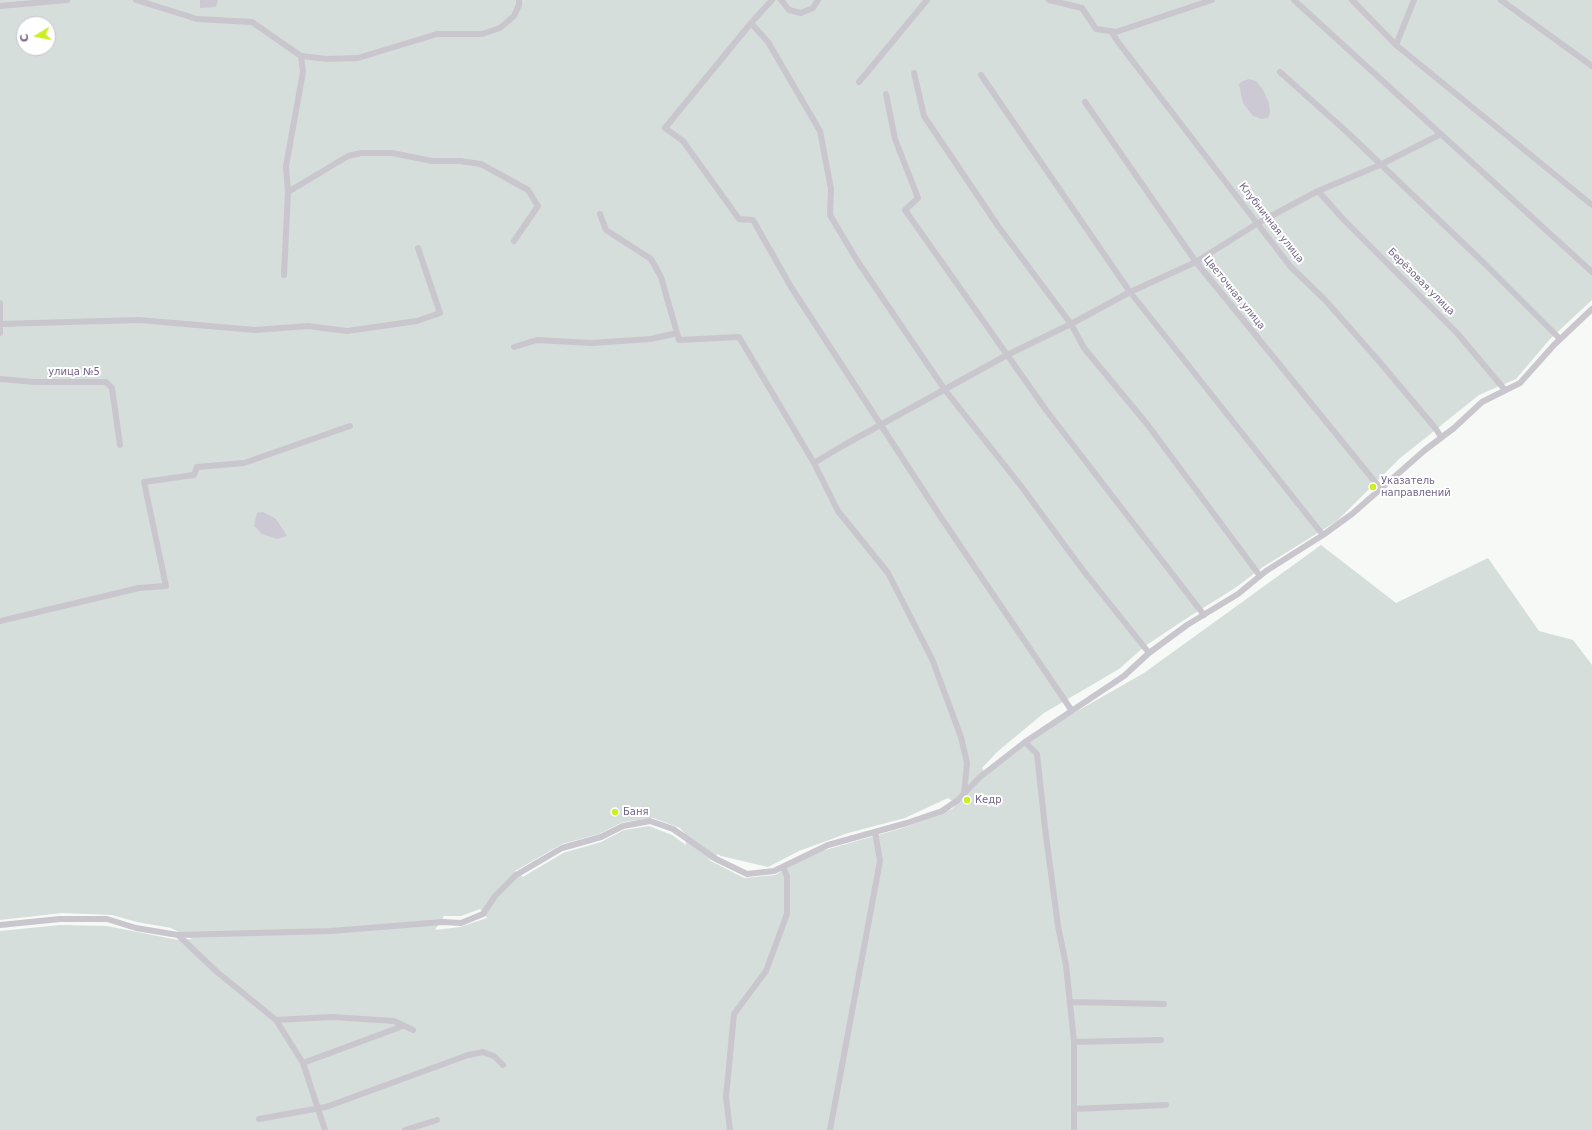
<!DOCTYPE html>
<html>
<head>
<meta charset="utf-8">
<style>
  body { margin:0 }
  #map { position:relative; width:1592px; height:1130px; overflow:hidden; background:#f6f9f6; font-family:"DejaVu Sans",sans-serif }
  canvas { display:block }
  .north { position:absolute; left:16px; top:16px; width:40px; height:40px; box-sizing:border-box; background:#fff; border:1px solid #c7c2d0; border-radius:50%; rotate:260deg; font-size:11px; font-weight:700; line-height:16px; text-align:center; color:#736689 }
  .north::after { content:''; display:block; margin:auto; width:14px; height:18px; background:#ccef20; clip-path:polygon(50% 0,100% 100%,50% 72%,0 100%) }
</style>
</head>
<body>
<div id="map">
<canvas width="1592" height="1130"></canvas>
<div class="north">С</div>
</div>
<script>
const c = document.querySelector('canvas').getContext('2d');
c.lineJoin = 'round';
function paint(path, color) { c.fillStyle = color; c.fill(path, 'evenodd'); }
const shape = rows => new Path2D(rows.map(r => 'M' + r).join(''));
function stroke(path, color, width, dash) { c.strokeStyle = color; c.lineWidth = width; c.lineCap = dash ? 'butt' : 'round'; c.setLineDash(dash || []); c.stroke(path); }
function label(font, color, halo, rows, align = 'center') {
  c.font = font + ' "DejaVu Sans",sans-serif'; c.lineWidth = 4; c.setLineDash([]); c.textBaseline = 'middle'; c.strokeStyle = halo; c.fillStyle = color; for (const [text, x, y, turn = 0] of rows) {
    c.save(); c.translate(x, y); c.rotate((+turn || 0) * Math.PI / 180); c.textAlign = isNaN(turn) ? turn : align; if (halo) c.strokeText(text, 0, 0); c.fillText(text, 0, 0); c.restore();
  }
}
const green = shape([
  [0,0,1592,0,1592,300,1550,339,1516,379,1479,395,1399,459,1337,521,1263,567,1235,588,1184,620,1145,646,1119,669,1044,713,997,752,982,768,986,775,1051,726,1144,673,1321,545,1396,603,1488,558,1539,631,1573,640,1592,665,1592,1130,0,1130,0,931,60,925,107,926,178,940,192,939,171,928,137,922,112,915,62,913,0,920],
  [24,24,48,24,48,48,24,48],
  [948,798,957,804,952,809,906,827,811,854,775,875,744,878,707,859,715,861,717,854,721,856,768,867,799,851,848,833,905,818],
  [653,818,680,828,685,834,686,845,672,835,649,826,624,830,601,842,563,853,523,877,515,871,562,844,599,834,623,822],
  [480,909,487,918,460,927,435,930,444,916,461,916]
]);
const water = shape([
  [200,0,218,0,216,7,200,8],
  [1249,79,1256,81,1263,90,1269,103,1270,113,1268,118,1261,119,1253,116,1243,103,1239,84,1243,81],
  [263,512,276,519,287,536,277,539,262,534,254,526,257,513]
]);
const street = shape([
  [136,0,197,19,252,22,301,56,327,59,358,58,437,34,482,34,500,28,514,16,519,5,519,0],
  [772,0,751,23,665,128,683,141,739,219,753,220,791,287,940,516,1072,711],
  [781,0,789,10,801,13,813,8,818,0],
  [1049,0,1082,8,1096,29,1116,32,1212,0],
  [1294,0,1592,272],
  [1352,0,1396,45,1592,205],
  [1501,0,1592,66],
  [0,6,67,0],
  [751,23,768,42,820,131,831,189,830,215,858,262,945,390,1021,486,1082,569,1149,653],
  [1111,31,1118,42,1290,266,1326,301,1378,360,1436,429,1441,437],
  [1396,45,1414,0],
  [1280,72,1348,133,1485,264,1560,339],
  [914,73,924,116,998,226,1071,324,1084,348,1147,424,1260,576],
  [981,75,1130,292,1323,535],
  [859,82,927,0],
  [886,94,895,139,918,198,905,210,1046,410,1204,615],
  [1085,102,1196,262,1380,488],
  [1318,191,1344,220,1457,333,1505,390],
  [288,192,348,156,361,153,392,153,432,161,460,161,481,164,528,190,538,206,514,241],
  [600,214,606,230,651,259,661,277,679,340,739,337,814,463,838,511,888,573,932,659,961,737,967,763,964,794],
  [284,275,288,192,286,166,303,72,301,56],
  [0,303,0,333],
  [0,324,139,320,255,330,308,326,347,331,417,321,440,313,418,248],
  [514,347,537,340,591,343,651,339,677,333],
  [0,379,35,382,106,382,112,388,120,445],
  [814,463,844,445,1007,355,1071,324,1130,292,1196,262,1258,223,1318,191,1380,165,1441,134],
  [0,621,139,588,166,586,144,482,194,475,197,467,244,463,350,426],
  [1025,742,1037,754,1045,828,1058,926,1066,965,1074,1042,1074,1130],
  [0,925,60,919,107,919,136,928,178,935,331,931,443,922,461,923,483,914,495,896,516,875,562,848,601,837,623,826,650,821,673,829,716,859,747,874,774,871,828,845,907,823,942,811,958,800,980,777,1025,742,1124,676,1149,653,1187,625,1238,594,1266,571,1323,535,1352,514,1425,450,1454,428,1482,402,1520,383,1554,345,1592,309],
  [178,935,217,972,276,1020,303,1063,325,1130],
  [1071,1002,1164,1004],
  [276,1020,333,1017,394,1021,413,1030],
  [1074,1042,1161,1040],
  [303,1063,403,1026],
  [1074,1109,1166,1105],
  [259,1119,326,1107,468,1055,483,1052,494,1056,503,1065],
  [405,1130,437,1120],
  [730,1130,726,1097,734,1014,766,971,787,914,787,876,783,867],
  [830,1130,880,861,875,832]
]);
const markers = [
  [1373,487,4,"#ccef20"],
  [967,800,4,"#ccef20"],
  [615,812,4,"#ccef20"]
];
const streetNames = [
  ["Клубничная улица",1271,223,52],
  ["Берёзовая улица",1421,282,45],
  ["Цветочная улица",1234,293,51],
  ["улица №5",74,372]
];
const poiNames = [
  ["Указатель",1381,481],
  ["направлений",1381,493],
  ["Кедр",975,800],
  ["Баня",623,812]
];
paint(green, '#d5deda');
paint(water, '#ccc9d5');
stroke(street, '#c9c6ce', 6);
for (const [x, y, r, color] of markers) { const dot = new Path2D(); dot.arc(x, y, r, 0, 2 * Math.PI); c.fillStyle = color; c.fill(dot); stroke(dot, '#fff', 1.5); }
label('10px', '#736689', '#fff', streetNames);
label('10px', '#736689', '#fff', poiNames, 'left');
</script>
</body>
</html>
